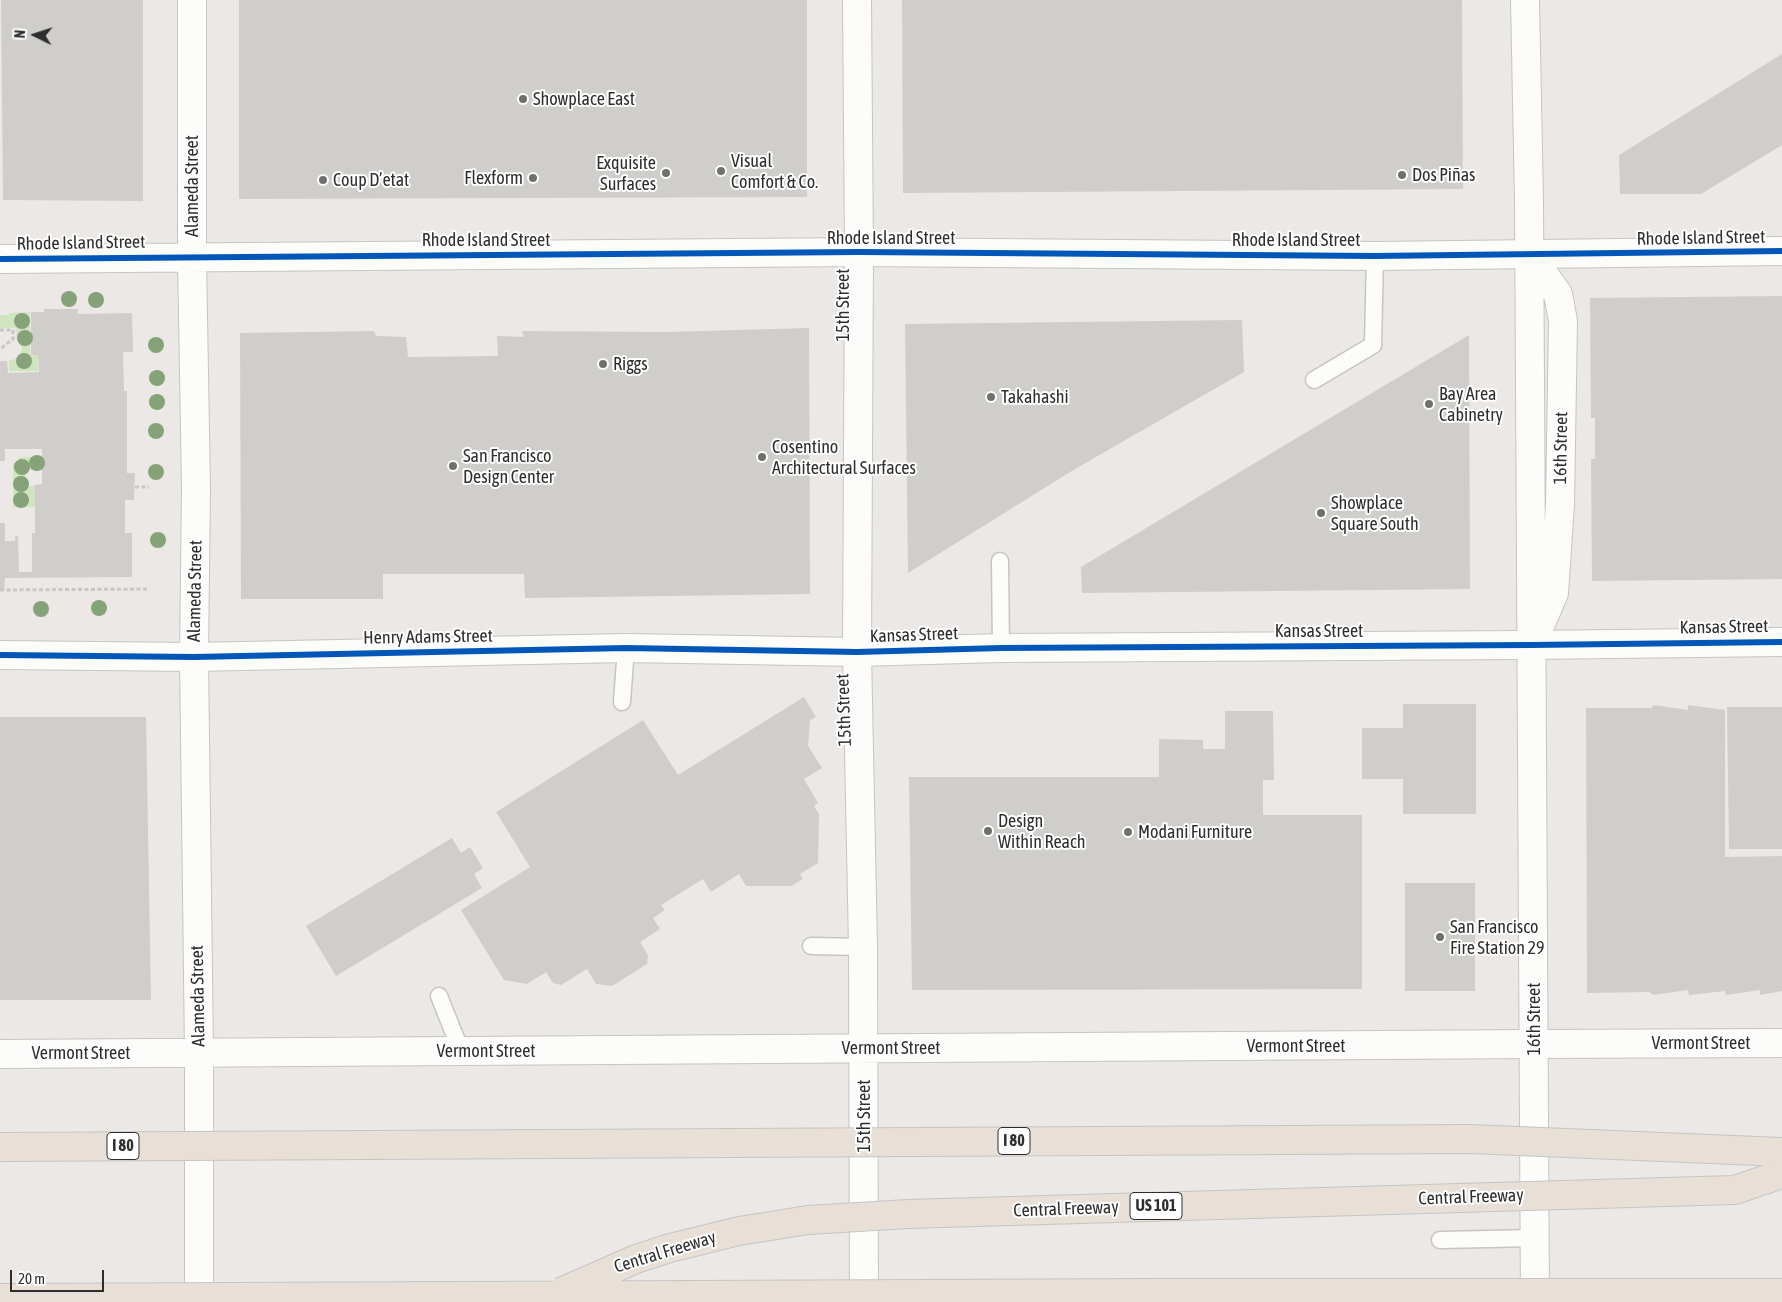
<!DOCTYPE html>
<html>
<head>
<meta charset="utf-8">
<style>
  body { margin:0 }
  #map { position:relative; width:1782px; height:1302px; overflow:hidden; background:#ebe8e5; font-family:"Asap Condensed",sans-serif }
  canvas { display:block }
  .north { position:absolute; left:10px; top:10px; width:50px; height:50px; -webkit-text-stroke:4px #fff; paint-order:stroke; rotate:274deg; font-size:14px; font-weight:700; line-height:20px; text-align:center; color:#2e2e2e }
  .north::after { content:''; display:block; margin:auto; width:18px; height:22px; background:#2e2e2e; clip-path:polygon(50% 0,100% 100%,50% 72%,0 100%) }
  .scale { position:absolute; left:10px; top:1270px; width:94px; height:22px; box-sizing:border-box; border:2px solid #2e2e2e; border-top:0; padding-left:6px; font-size:15px; line-height:18px; white-space:nowrap; color:#2e2e2e; -webkit-text-stroke:4px #fff; paint-order:stroke }
</style>
</head>
<body>
<div id="map">
<canvas width="1782" height="1302"></canvas>
<div class="north">N</div>
<div class="scale">20 m</div>
</div>
<script>
const c = document.querySelector('canvas').getContext('2d');
c.lineJoin = 'round';
function paint(path, color) { c.fillStyle = color; c.fill(path, 'evenodd'); }
const shape = rows => new Path2D(rows.map(r => 'M' + r).join(''));
function stroke(path, color, width, dash) { c.strokeStyle = color; c.lineWidth = width; c.lineCap = dash ? 'butt' : 'round'; c.setLineDash(dash || []); c.stroke(path); }
function label(font, color, halo, rows, align = 'center') {
  c.font = font + ' "Asap Condensed",sans-serif'; c.lineWidth = 4; c.setLineDash([]); c.textBaseline = 'middle'; c.strokeStyle = halo; c.fillStyle = color; for (const [text, x, y, turn = 0] of rows) {
    c.save(); c.translate(x, y); c.rotate((+turn || 0) * Math.PI / 180); c.textAlign = isNaN(turn) ? turn : align; if (halo) c.strokeText(text, 0, 0); c.fillText(text, 0, 0); c.restore();
  }
}
const green = shape([
  [30,312,30,355,38,355,38,371,9,371,9,361,18,358,20,355,22,348,17,339,16,328,0,328,0,315,9,315,10,313],
  [19,457,41,457,41,470,26,470,26,486,35,486,35,507,13,507,13,463,19,463]
]);
const building = shape([
  [1,0,143,0,143,201,3,200],
  [239,0,807,0,807,197,239,199],
  [902,0,1462,0,1463,189,903,193],
  [1782,54,1782,145,1701,194,1620,194,1619,155],
  [1782,296,1782,579,1592,581,1591,459,1595,459,1595,418,1591,418,1590,298],
  [44,309,78,309,78,314,132,313,133,352,123,352,124,391,127,391,127,473,135,473,134,500,125,500,125,533,132,533,132,577,5,578,4,590,0,589,0,523,5,523,5,541,15,541,15,536,18,536,19,572,32,572,32,533,35,533,35,485,42,484,42,449,5,449,5,461,0,461,0,361,7,361,8,373,39,372,38,355,31,355,31,312,44,312],
  [1242,320,1244,372,1075,469,908,573,905,324],
  [809,328,810,594,525,598,524,574,383,574,383,599,241,599,240,333,374,331,376,336,406,337,408,357,498,356,497,336,524,337,522,331,666,332],
  [1469,335,1470,589,1082,593,1081,567],
  [804,697,816,717,810,720,808,746,822,768,804,779,818,803,814,806,819,814,818,863,800,874,803,879,791,886,746,886,739,874,711,892,703,879,661,905,665,910,653,918,660,929,640,942,648,955,647,964,612,986,596,984,587,969,561,985,553,983,546,972,527,984,504,980,461,910,530,867,496,812,643,720,678,775],
  [1403,704,1476,704,1476,814,1403,814,1403,779,1362,779,1362,728,1403,728],
  [1653,705,1688,710,1688,705,1725,710,1725,857,1782,856,1782,991,1760,995,1760,990,1726,995,1725,991,1689,995,1688,990,1653,995,1649,992,1587,993,1586,708,1652,708],
  [1727,707,1782,707,1782,849,1729,849],
  [1225,711,1273,711,1274,780,1263,780,1263,815,1362,815,1362,989,912,990,909,777,1159,777,1159,739,1203,740,1203,749,1225,749],
  [0,717,146,717,151,1000,0,1000],
  [452,838,461,853,470,847,483,868,474,874,482,888,336,976,306,926],
  [1405,883,1475,883,1475,991,1405,991]
]);
const path = shape([
  [0,330,13,330,13,339,0,349],
  [135,487,149,487],
  [0,590,149,589]
]);
const service = shape([
  [1314,380,1373,345,1375,256],
  [1000,561,1001,648],
  [622,702,626,648],
  [811,946,863,947],
  [439,996,461,1051],
  [1440,1240,1535,1238]
]);
const minor = shape([
  [192,0,192,258,196,488,194,657,199,1053,199,1302],
  [857,0,859,252,857,652,863,947,864,1302],
  [0,259,859,252,1375,256,1782,251],
  [0,655,194,657,626,648,857,652,1001,648,1531,645,1782,642],
  [0,1054,1535,1044]
]);
const secondary = shape([
  [1525,0,1529,200,1535,1302],
  [1530,255,1558,294,1563,321,1560,505,1554,593,1536,635],
  [1535,1044,1782,1043]
]);
const motorwayBridge = shape([
  [0,1147,1470,1139,1782,1152],
  [561,1292,636,1259,670,1248,739,1231,808,1220,908,1214,1735,1190,1782,1174],
  [0,1298,1155,1293,1782,1293]
]);
const cycleway = shape([
  [0,259,859,252,1375,256,1782,251],
  [0,655,194,657,626,648,857,652,1001,648,1531,645,1782,642]
]);
const trees = [
  [69,299],
  [96,300],
  [22,321],
  [25,338],
  [156,345],
  [24,361],
  [157,378],
  [157,402],
  [156,431],
  [37,463],
  [22,467],
  [156,472],
  [21,484],
  [21,500],
  [158,540],
  [99,608],
  [41,609]
];
const markers = [
  [523,99,5,"#706f6e"],
  [721,171,5,"#706f6e"],
  [666,173,5,"#706f6e"],
  [1402,175,5,"#706f6e"],
  [533,178,5,"#706f6e"],
  [323,180,5,"#706f6e"],
  [603,364,5,"#706f6e"],
  [991,397,5,"#706f6e"],
  [1429,404,5,"#706f6e"],
  [762,457,5,"#706f6e"],
  [453,466,5,"#706f6e"],
  [1321,513,5,"#706f6e"],
  [988,831,5,"#706f6e"],
  [1128,832,5,"#706f6e"],
  [1440,937,5,"#706f6e"]
];
const shields = [
  [1014,1141,32],
  [123,1146,32],
  [1156,1206,52]
];
const shieldNames = [
  ["I 80",1014,1141],
  ["I 80",123,1146],
  ["US 101",1156,1206]
];
const poiNames = [
  ["Showplace East",533,99],
  ["Visual",731,161],
  ["Comfort & Co.",731,182],
  ["Exquisite",656,163,"right"],
  ["Surfaces",656,184,"right"],
  ["Dos Piñas",1412,175],
  ["Flexform",523,178,"right"],
  ["Coup D’etat",333,180],
  ["Riggs",613,364],
  ["Bay Area",1439,394],
  ["Cabinetry",1439,415],
  ["Takahashi",1001,397],
  ["Cosentino",772,447],
  ["Architectural Surfaces",772,468],
  ["San Francisco",463,456],
  ["Design Center",463,477],
  ["Showplace",1331,503],
  ["Square South",1331,524],
  ["Design",998,821],
  ["Within Reach",998,842],
  ["Modani Furniture",1138,832],
  ["San Francisco",1450,927],
  ["Fire Station 29",1450,948]
];
const streetNames = [
  ["Alameda Street",192,186,-90],
  ["Rhode Island Street",891,238],
  ["Rhode Island Street",1701,238,-1],
  ["Rhode Island Street",486,240],
  ["Rhode Island Street",1296,240],
  ["Rhode Island Street",81,243,-1],
  ["15th Street",843,305,-90],
  ["16th Street",1561,448,-89],
  ["Alameda Street",195,591,-89],
  ["Kansas Street",1724,627,-1],
  ["Kansas Street",1319,631],
  ["Kansas Street",914,635,-2],
  ["Henry Adams Street",428,637,-1],
  ["15th Street",844,710,-92],
  ["Alameda Street",198,996,-91],
  ["16th Street",1534,1019,-90],
  ["Vermont Street",1701,1043],
  ["Vermont Street",1296,1046],
  ["Vermont Street",891,1048],
  ["Vermont Street",486,1051],
  ["Vermont Street",81,1053],
  ["15th Street",864,1116,-90],
  ["Central Freeway",1471,1197,-2],
  ["Central Freeway",1066,1209,-2],
  ["Central Freeway",665,1252,-17]
];
paint(green, '#d0e4c1');
paint(building, '#d0cecb');
stroke(service, '#c6c5c4', 19);
stroke(minor, '#c6c5c4', 30);
stroke(secondary, '#c6c5c4', 30);
stroke(path, '#c8c7c7', 3, [4, 2.5]);
stroke(service, '#fcfcfb', 16);
stroke(minor, '#fcfcfb', 28);
stroke(secondary, '#fcfcfb', 28);
stroke(motorwayBridge, '#c6c5c4', 30, []);
stroke(motorwayBridge, '#e8dfd7', 28);
stroke(cycleway, '#0057b8', 6);
c.fillStyle = '#85a279';
for (const [x, y] of trees) { c.beginPath(); c.arc(x, y, 8, 0, 2 * Math.PI); c.fill(); }
for (const [x, y, r, color] of markers) { const dot = new Path2D(); dot.arc(x, y, r, 0, 2 * Math.PI); c.fillStyle = color; c.fill(dot); stroke(dot, '#fff', 2); }
for (const [x, y, w] of shields) { const box = new Path2D(); box.roundRect(x - w / 2, y - 13.5, w, 27, 4); c.fillStyle = '#fff'; c.fill(box); stroke(box, '#2e2e2e', 1); }
label('bold 16px', '#2e2e2e', null, shieldNames);
label('18px', '#2e2e2e', '#fff', poiNames, 'left');
label('18px', '#2e2e2e', '#fff', streetNames);
</script>
</body>
</html>
